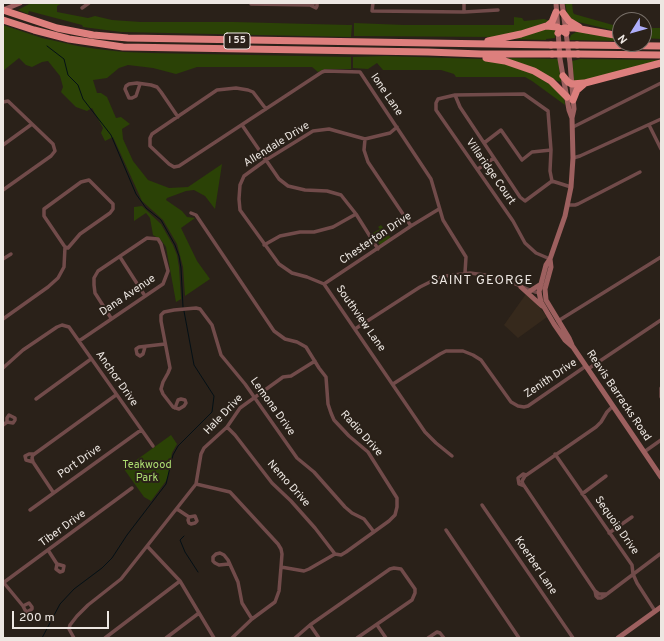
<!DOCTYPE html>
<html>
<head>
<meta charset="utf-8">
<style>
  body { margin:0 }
  #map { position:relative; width:664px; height:641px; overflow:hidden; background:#2a2119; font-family:Overpass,sans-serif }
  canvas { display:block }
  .frame { position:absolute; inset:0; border:4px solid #ede7e2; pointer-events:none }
  .north { position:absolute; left:612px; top:12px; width:40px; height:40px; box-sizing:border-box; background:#2a2119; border:1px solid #787069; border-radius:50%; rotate:233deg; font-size:11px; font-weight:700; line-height:16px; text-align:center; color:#ede7e2 }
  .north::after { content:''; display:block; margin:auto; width:14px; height:18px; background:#aeaefa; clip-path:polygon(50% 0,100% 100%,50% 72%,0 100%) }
  .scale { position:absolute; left:12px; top:611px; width:97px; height:18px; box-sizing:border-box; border:2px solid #ede7e2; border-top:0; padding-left:5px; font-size:12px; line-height:14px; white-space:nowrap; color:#ede7e2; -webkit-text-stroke:3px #2a2119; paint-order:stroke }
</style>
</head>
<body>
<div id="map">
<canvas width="664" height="641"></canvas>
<div class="frame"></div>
<div class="north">N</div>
<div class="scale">200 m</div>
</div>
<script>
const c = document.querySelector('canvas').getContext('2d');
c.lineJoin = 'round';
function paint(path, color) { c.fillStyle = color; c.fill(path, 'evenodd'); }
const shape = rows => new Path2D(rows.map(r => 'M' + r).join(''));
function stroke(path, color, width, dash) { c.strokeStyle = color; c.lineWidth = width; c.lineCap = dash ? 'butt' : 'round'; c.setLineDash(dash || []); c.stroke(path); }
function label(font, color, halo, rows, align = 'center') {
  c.font = font + ' Overpass,sans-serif'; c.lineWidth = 4; c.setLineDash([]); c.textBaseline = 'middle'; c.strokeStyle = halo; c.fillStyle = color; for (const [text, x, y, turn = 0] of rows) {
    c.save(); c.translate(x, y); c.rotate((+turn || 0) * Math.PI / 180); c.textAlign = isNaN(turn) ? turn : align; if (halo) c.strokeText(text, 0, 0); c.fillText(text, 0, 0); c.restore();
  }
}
const built = shape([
  [526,294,537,304,547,317,518,338,504,325]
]);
const green = shape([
  [31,3,62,3,57,6,57,12,88,18,95,16,112,20,141,22,234,22,349,25,352,25,351,37,121,32,83,27,82,25,29,11,28,14,18,10],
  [565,3,572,3,573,12,574,14,620,27,620,32,574,21,570,19,567,13],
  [514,17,522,18,524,21,544,19,550,21,515,33,496,37,354,36,354,23,404,25,514,25],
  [3,25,42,38,78,46,97,49,124,52,151,53,351,57,351,69,325,69,318,72,312,67,197,67,176,74,153,68,128,65,119,68,107,78,93,80,97,93,101,93,107,97,116,118,121,117,130,124,122,129,123,139,133,161,148,180,169,188,188,187,222,164,215,209,205,196,194,190,186,191,167,198,166,200,182,211,187,217,195,218,181,228,197,261,210,279,185,296,183,267,177,244,163,220,142,201,113,137,105,141,101,133,103,128,92,108,87,111,76,107,61,92,63,87,60,76,48,61,42,62,32,67,26,65,19,58,3,71],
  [550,28,555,29,555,38,546,39,546,40,510,39],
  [644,28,661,28,661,39,644,38],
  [578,31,620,39,620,41,569,40,571,35],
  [385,56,482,59,500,62,534,74,543,80,560,91,564,97,565,105,532,81,525,77,456,77,454,74,441,70,383,70,377,63,368,69,353,68,353,57],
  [505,58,558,59,561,82,557,81,534,68],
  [580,59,661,60,581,82,574,82,572,61],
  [142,206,161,224,173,245,177,255,179,267,181,299,176,302,166,247,161,240,153,235,150,218,146,213,134,221,134,207],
  [381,225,391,238,388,240,387,238,388,240,380,245,371,234,380,229,378,227],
  [171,435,177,444,172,453,168,476,166,481,151,501,144,497,124,469]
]);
const stream = shape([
  [47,46,64,59,68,75,78,85,83,99,111,135,136,194,146,208,161,220,175,245,179,256,181,268,183,307],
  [184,536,180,540,185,552,198,572],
  [42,638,60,604,74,589,102,568,112,558,127,535,166,484,173,455,178,446,212,412,214,396,194,365,184,311]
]);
const street = shape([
  [373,3,372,11,464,12,498,10],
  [464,3,464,12],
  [251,4,311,5,314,3],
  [310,5,316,8,317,6,317,3],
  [82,8,89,3],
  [140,84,136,96,132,98,129,98,125,89,126,86,129,84,137,83,151,85,157,87,161,92,178,117],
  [455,95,460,107,520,197,525,201,552,181],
  [3,102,8,101,53,144,55,151,51,156,3,190],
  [266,109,253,92,248,90,236,88,217,90,152,134,150,138,150,146,169,164,174,167,179,166,322,72,325,71,360,72,431,179,443,220,466,257,465,273],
  [242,125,279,179,288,186,305,190,327,191,341,195,356,214,378,249],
  [649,125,661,149],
  [397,127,390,133,365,139,329,129,313,131,266,160,244,176,240,185,239,199,240,210,279,264,292,273,307,277,324,284,425,432,436,443,452,456],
  [573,127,661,83],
  [365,139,364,150,368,162,411,226],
  [484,143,501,130,522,160,532,152,551,150],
  [3,145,32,124],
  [573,158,580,156,661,119],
  [478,169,494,158],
  [552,181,571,187],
  [567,205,575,205,578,204,640,172],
  [191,213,196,215,274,331,285,339,297,342,306,347,319,368,326,377,328,404,331,413,334,420,349,436,368,452,397,498,397,507,395,515,389,521,346,552,341,555,335,554,309,569,304,571,281,567,279,591,275,602,252,619,232,638],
  [264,245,280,236,300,232,314,232,333,227,356,214],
  [120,257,145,296],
  [3,259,11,254],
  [550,259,536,253,525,243,513,221,436,110,436,103,438,99,455,95,524,94,548,111,551,150,550,171,552,181],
  [324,284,411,226,439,209],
  [3,319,48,287,58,278,64,267,65,247,68,248,80,234,110,213,113,209,113,204,89,180,81,182,44,209,44,216,65,247],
  [558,321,661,257],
  [355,329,420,287,434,280,446,276,470,273,485,275,503,279,535,292,540,293],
  [79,341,163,284,168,271,161,244,158,239,147,238,98,271,94,278,94,285,95,293,111,318],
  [145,347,143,354,140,356,137,354,136,349,139,347,165,344],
  [3,368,23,350,57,327,62,325,69,327,153,446],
  [588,369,661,320],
  [393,384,440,354,446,351,463,351,473,355,481,360,511,402,518,406,524,407,528,406,586,366],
  [661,388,661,397],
  [36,399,91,359],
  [613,406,607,412,601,422,596,427,525,476,522,481,523,484,595,591,599,594,607,594,660,554],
  [175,408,178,400,181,399,185,400,186,403,184,406,179,409,173,407,163,394,161,389,163,382,168,373,170,368,161,321,161,315,164,312,174,310,196,308,200,309,212,325,221,355,245,384,297,458,314,472,345,507,352,513,364,519,374,532],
  [3,425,7,422,13,423,15,420,15,418,9,415,7,418,7,422],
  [227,427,235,435,272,483,291,501,315,528,335,554],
  [644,452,661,440],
  [555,454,632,565,633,574,637,583,655,611],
  [33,462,26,460,25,456,29,454,34,454],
  [196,484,230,492,278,544,281,549,282,554,281,567],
  [524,486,519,484,518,478,523,474,526,475],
  [53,492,33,462,32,458,33,455,116,395],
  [582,494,606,476],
  [482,505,573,638],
  [177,509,189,517,195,516,197,521,195,523,191,524,189,523,188,520,189,517],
  [30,510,141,430],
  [446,530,519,638],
  [609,533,632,517],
  [147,546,180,581,214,638],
  [48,550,57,564,56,569,60,572,63,571,64,566,57,564],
  [229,564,219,565,215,563,213,561,213,557,216,554,220,553,224,555,228,560,238,582,242,603,252,619],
  [3,583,132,488],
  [4,583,23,606,25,610,27,612,32,609,32,607,29,603,23,606],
  [595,591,596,596,598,598,601,598,606,595],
  [310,625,319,638],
  [377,625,386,638],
  [74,638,69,629,70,625,77,616,88,605,121,579,196,484,201,454,204,448,227,427,240,408,283,377,291,376,315,361],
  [105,638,180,581],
  [166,638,199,613],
  [295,638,310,625,390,569,394,568,401,569,415,589,415,593,412,600,357,638],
  [428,638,437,632,440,633,444,638]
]);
const secondary = shape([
  [556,3,560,59,569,110,572,118,573,158,571,187,565,216,550,259,546,265,541,284,539,292,541,302,554,324,565,340,573,347,661,477],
  [562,3,570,63,574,109,572,118],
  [3,10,20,3],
  [550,259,551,267,545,289,546,300,569,338,572,345],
  [521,287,542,306],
  [530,291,541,284],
  [618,638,661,607]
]);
const highway = shape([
  [3,10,57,28,93,35,128,38,551,45],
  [563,13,569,21,579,27],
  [3,20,34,30,69,39,123,47,428,52,481,54,552,54],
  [547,26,552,22,556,12],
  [558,33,561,29,565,28,575,28,620,36],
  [488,41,521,34,546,26,557,27,566,33],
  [577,45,661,46],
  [578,54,661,55],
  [486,58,505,61,534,71,551,81,567,97],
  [563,76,568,82,572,84,584,83],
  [573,100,577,90,585,83,661,63]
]);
const highwayBridge = shape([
  [551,45,577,45],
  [552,54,578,54]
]);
const shields = [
  [237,41,26]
];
const shieldNames = [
  ["I 55",237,41]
];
const streetNames = [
  ["Ione Lane",386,95,56],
  ["Allendale Drive",277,145,-32],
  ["Villaridge Court",490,172,55],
  ["Chesterton Drive",376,239,-34],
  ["Dana Avenue",128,296,-34],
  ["Southview Lane",360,319,55],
  ["Anchor Drive",116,379,55],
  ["Zenith Drive",551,379,-34],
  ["Reavis Barracks Road",618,396,56],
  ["Lemona Drive",272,407,54],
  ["Hale Drive",224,415,-46],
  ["Radio Drive",361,434,48],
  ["Port Drive",80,462,-35],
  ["Nemo Drive",288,484,48],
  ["Sequoia Drive",616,526,55],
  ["Tiber Drive",63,529,-36],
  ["Koerber Lane",535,566,56]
];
const parkNames = [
  ["Teakwood",147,466],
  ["Park",147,479]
];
const quarterNames = [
  ["SAINT GEORGE",482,281]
];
paint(built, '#36291c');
paint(green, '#2b4206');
stroke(stream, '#041016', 1);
stroke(street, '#714b4a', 3.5);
stroke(secondary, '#9d605f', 5);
stroke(highway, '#dd7f7d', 7);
stroke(highwayBridge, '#dd7f7d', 7);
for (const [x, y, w] of shields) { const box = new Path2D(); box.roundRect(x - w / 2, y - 8, w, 16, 3); c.fillStyle = '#2a2119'; c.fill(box); stroke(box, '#ede7e2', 1); }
label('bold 10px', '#ede7e2', null, shieldNames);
label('11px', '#ede7e2', '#2a2119', streetNames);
label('11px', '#aedf72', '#2a2119', parkNames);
c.letterSpacing = '1px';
label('13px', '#ede7e2', '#2a2119', quarterNames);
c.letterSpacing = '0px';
</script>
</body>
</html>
